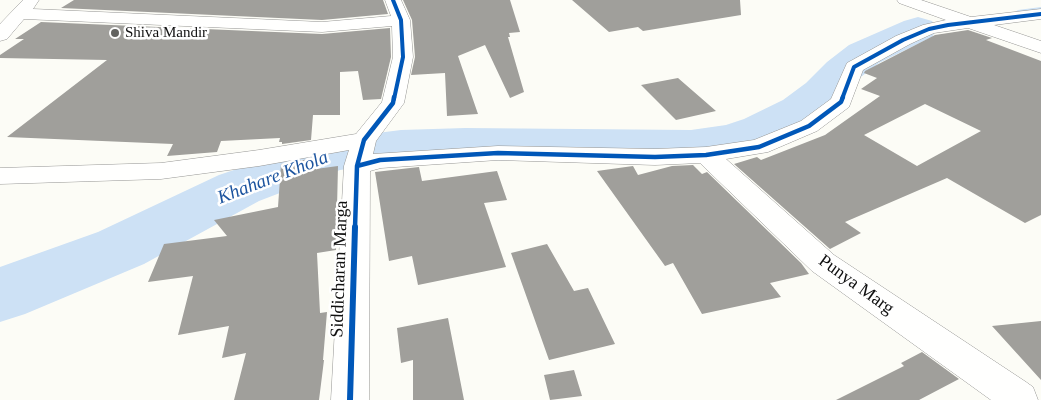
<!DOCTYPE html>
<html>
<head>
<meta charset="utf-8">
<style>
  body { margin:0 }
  canvas { display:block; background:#fcfcf6 }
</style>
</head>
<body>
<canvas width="1041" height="400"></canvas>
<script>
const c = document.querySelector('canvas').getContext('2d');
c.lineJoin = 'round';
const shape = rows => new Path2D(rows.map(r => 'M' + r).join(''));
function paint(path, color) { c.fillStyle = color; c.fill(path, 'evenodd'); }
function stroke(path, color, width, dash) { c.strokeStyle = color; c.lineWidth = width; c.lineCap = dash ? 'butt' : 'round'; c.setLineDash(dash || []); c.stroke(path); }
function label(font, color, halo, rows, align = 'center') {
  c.font = font + ' "Times New Roman",serif'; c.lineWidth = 5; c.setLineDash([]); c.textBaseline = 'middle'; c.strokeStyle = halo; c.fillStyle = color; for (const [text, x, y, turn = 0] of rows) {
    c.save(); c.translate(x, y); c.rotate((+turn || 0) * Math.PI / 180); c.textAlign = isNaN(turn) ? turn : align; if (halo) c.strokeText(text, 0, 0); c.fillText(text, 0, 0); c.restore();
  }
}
const stream = shape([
  [1041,7,1041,11,1018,14,1015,12,1018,10,1041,7]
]);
const river = shape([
  [918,17,932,21,937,29,932,37,879,63,857,80,838,103,817,120,780,141,733,154,691,162,465,160,401,162,340,170,259,201,144,264,25,314,0,322,0,267,98,232,219,175,311,144,330,139,401,130,465,128,691,130,726,125,744,119,783,100,806,83,827,62,849,45,904,21,918,17]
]);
const building = shape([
  [74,0,383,0,388,14,322,20,61,8],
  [403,0,510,0,520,32,509,33,510,37,508,37,524,92,510,98,485,45,458,56,478,114,447,116,445,73,411,75,415,57,412,20],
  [572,0,740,0,741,15,643,31,638,27,609,32],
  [41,22,322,34,390,28,391,57,381,99,363,100,358,71,340,72,340,115,313,115,311,140,282,144,282,142,279,142,280,138,221,141,217,152,167,156,173,144,7,137,107,60,0,58,0,55,24,39,15,39],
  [968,30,992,38,986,40,1041,61,1041,215,1025,223,947,178,845,222,861,233,830,249,734,164,757,157,761,160,825,135,880,96,861,89,877,78,864,73,865,71,935,35],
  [925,104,981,131,917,166,864,135],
  [678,78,716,111,676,120,641,85],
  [309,159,308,170,338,166,336,250,317,253,320,313,327,312,323,360,324,360,319,400,234,400,246,353,222,358,229,326,178,335,193,276,148,282,164,244,227,236,214,220,278,207,281,164],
  [693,165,702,174,707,172,801,263,809,274,770,283,781,297,702,314,673,263,665,266,597,171,633,166,638,175,672,166],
  [419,167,422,181,497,171,507,200,484,203,506,267,418,285,412,256,389,261,375,172],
  [547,244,574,291,588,288,615,344,549,360,511,253],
  [448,318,464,400,413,400,413,360,401,363,397,328],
  [1041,321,1041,380,992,326],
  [922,352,959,379,919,400,836,400,904,366,901,363],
  [574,370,582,396,550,400,544,375]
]);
const minor = shape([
  [23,0,39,0,33,9,322,22,391,16,385,0,401,0,410,20,413,57,404,103,376,141,373,154,498,146,655,149,706,147,754,140,801,121,831,99,847,63,896,36,923,25,946,20,899,3,897,0,921,0,971,17,1041,9,1041,19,994,25,1041,41,1041,53,968,28,934,33,910,44,863,70,849,107,817,131,768,152,726,159,834,255,1026,382,1033,387,1038,400,991,400,812,271,700,163,655,165,498,160,381,168,370,171,369,400,331,400,344,166,349,150,259,166,161,179,0,184,0,168,161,163,259,150,356,134,382,102,393,57,392,26,322,32,24,19,7,39,0,41,0,24,23,0]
]);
const cyclewayFar2 = shape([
  [393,0,401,20,403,57,394,99],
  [842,99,854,67,903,40,929,29,948,25,1041,14]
]);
const cyclewayFar1 = shape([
  [357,166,380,160,498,153,655,157,706,155,759,147,809,126,841,102,843,97],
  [355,228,357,166,364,140,393,103,394,97]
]);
const cycleway = shape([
  [350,400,355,227]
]);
const markers = [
  [115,33,5,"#636360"]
];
const farPoinames = [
  ["Shiva Mandir",125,33]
];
const streetNames = [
  ["Siddicharan Marga",340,269,-88],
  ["Punya Marg",856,285,36]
];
const waterNames = [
  ["Khahare Khola",273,178,-21]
];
paint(stream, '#cde1f5');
paint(river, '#cde1f5');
paint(building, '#a09f9b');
stroke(minor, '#969694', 1);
paint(minor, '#fffffe');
stroke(cyclewayFar2, '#0057b8', 4);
stroke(cyclewayFar1, '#0057b8', 4.5);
stroke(cycleway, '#0057b8', 6);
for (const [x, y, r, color] of markers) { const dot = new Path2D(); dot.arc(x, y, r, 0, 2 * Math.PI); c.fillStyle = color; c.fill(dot); stroke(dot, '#fff', 2); }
label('15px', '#101010', '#fff', farPoinames, 'left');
label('18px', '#101010', '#fff', streetNames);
label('italic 19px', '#1c549f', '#fff', waterNames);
</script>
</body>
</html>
